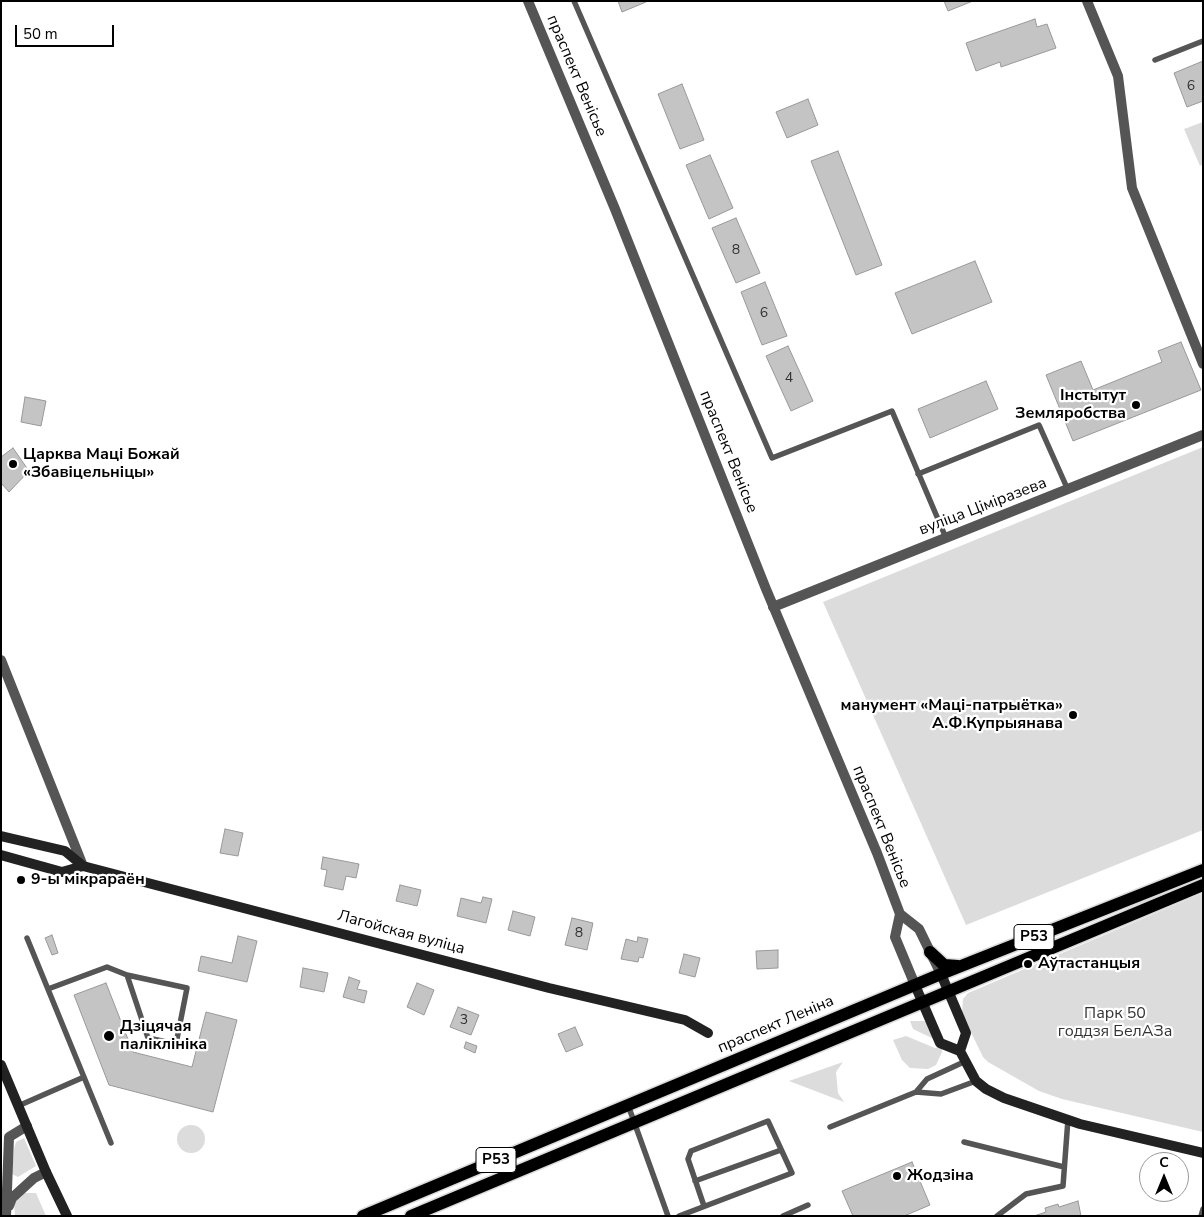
<!DOCTYPE html>
<html>
<head>
<meta charset="utf-8">
<style>
  body { margin:0 }
  #map { position:relative; width:1204px; height:1217px; overflow:hidden; background:#fff; font-family:"Nunito Sans",sans-serif }
  canvas { display:block }
  .frame { position:absolute; inset:0; border:2px solid #000; pointer-events:none }
  .north { position:absolute; left:1139px; top:1152px; width:50px; height:50px; box-sizing:border-box; background:#fff; border:1px solid #999; border-radius:50%; rotate:0deg; font-size:14px; font-weight:700; line-height:20px; text-align:center; color:#000 }
  .north::after { content:''; display:block; margin:auto; width:18px; height:22px; background:#000; clip-path:polygon(50% 0,100% 100%,50% 72%,0 100%) }
  .scale { position:absolute; left:15px; top:25px; width:99px; height:22px; box-sizing:border-box; border:2px solid #000; border-top:0; padding-left:6px; font-size:15px; line-height:18px; white-space:nowrap; color:#000; -webkit-text-stroke:4px #fff; paint-order:stroke }
</style>
</head>
<body>
<div id="map">
<canvas width="1204" height="1217"></canvas>
<div class="frame"></div>
<div class="north">С</div>
<div class="scale">50 m</div>
</div>
<script>
const c = document.querySelector('canvas').getContext('2d');
c.lineJoin = 'round';
function paint(path, color) { c.fillStyle = color; c.fill(path, 'evenodd'); }
const shape = rows => new Path2D(rows.map(r => 'M' + r).join(''));
function stroke(path, color, width, dash) { c.strokeStyle = color; c.lineWidth = width; c.lineCap = dash ? 'butt' : 'round'; c.setLineDash(dash || []); c.stroke(path); }
function label(font, color, halo, rows, align = 'center') {
  c.font = font + ' "Nunito Sans",sans-serif'; c.lineWidth = 4.5; c.setLineDash([]); c.textBaseline = 'middle'; c.strokeStyle = halo; c.fillStyle = color; for (const [text, x, y, turn = 0] of rows) {
    c.save(); c.translate(x, y); c.rotate((+turn || 0) * Math.PI / 180); c.textAlign = isNaN(turn) ? turn : align; if (halo) c.strokeText(text, 0, 0); c.fillText(text, 0, 0); c.restore();
  }
}
const green = shape([
  [1203,122,1203,164,1200,166,1184,129],
  [1203,447,1203,830,966,925,823,602],
  [1203,893,1203,1132,1062,1099,1039,1091,988,1062,983,1057,962,1014,963,999,968,993],
  [910,1021,924,1021,936,1028,936,1040,913,1029],
  [906,1036,935,1048,942,1046,942,1052,936,1065,928,1069,910,1068,902,1060,893,1040],
  [843,1062,836,1072,838,1093,844,1102,789,1081],
  '177 1139a14 14 0 1 1 28 0a14 14 0 1 1-28 0Z',
  [24,1138,36,1166,18,1177,12,1174,14,1149,16,1142],
  [24,1193,36,1193,46,1216,15,1216,14,1203]
]);
const building = shape([
  [618,1,645,1,646,2,622,12,618,1],
  [944,1,973,1,948,11,944,1],
  [1035,19,1037,27,1047,24,1056,48,1001,67,1000,62,976,71,966,43,1035,19],
  [1203,61,1203,101,1187,107,1174,73,1203,61],
  [682,84,704,140,680,149,658,94,682,84],
  [808,99,818,125,787,138,776,112,808,99],
  [838,151,882,265,856,275,811,161,838,151],
  [710,155,733,208,709,219,686,165,710,155],
  [736,218,760,273,736,283,712,228,736,218],
  [975,261,992,302,912,334,895,293,975,261],
  [765,282,787,336,762,345,741,292,765,282],
  [1181,342,1201,390,1073,441,1046,375,1081,361,1093,390,1162,362,1158,351,1181,342],
  [788,346,813,401,791,411,766,356,788,346],
  [986,381,998,409,930,438,918,409,986,381],
  [25,397,46,401,41,426,21,422,25,397],
  [13,448,29,471,9,492,1,483,1,457,13,448],
  [225,829,243,833,238,856,220,853,225,829],
  [323,857,359,864,356,878,346,876,343,890,324,886,327,870,321,869,323,857],
  [400,885,421,890,417,906,396,901,400,885],
  [483,897,492,899,486,923,457,916,461,898,481,903,483,897],
  [513,911,535,917,530,936,508,930,513,911],
  [572,918,593,923,587,950,565,945,572,918],
  [52,935,58,953,52,955,45,938,52,935],
  [238,936,257,941,247,982,198,971,201,956,232,963,238,936],
  [638,937,648,939,643,958,639,957,638,962,621,959,626,939,637,942,638,937],
  [778,950,778,968,757,969,756,951,778,950],
  [684,954,700,958,695,977,679,973,684,954],
  [303,968,328,973,324,992,300,987,303,968],
  [349,977,360,981,357,989,367,991,364,1003,343,997,349,977],
  [106,983,133,1052,192,1067,206,1012,237,1020,213,1112,109,1085,74,995,106,983],
  [417,983,434,990,424,1015,407,1007,417,983],
  [458,1007,479,1015,471,1035,450,1027,458,1007],
  [575,1027,583,1045,566,1052,558,1034,575,1027],
  [466,1042,477,1046,475,1053,464,1048,466,1042],
  [912,1162,930,1205,904,1216,853,1216,842,1191,912,1162],
  [1078,1201,1081,1216,1034,1216,1046,1212,1045,1208,1058,1204,1059,1207,1078,1201]
]);
const service = shape([
  [574,1,772,458,892,411,946,538],
  [1155,60,1203,41],
  [918,474,1039,425,1068,490],
  [27,938,111,1143],
  [48,989,107,967,127,975,148,1038,176,1044,187,988,127,975],
  [916,1092,941,1094,976,1081],
  [628,1105,668,1216],
  [18,1106,84,1077],
  [830,1127,916,1092,927,1079,966,1061],
  [964,1142,1064,1167],
  [695,1181,781,1150],
  [679,1216,792,1173,768,1121,691,1151,688,1159,704,1206],
  [783,1216,808,1205],
  [997,1216,1026,1194,1063,1186,1068,1119],
  [1201,1216,1203,1209]
]);
const minor = shape([
  [1087,1,1118,76,1132,188,1203,364],
  [773,607,1203,435],
  [9,1206,12,1198,34,1178,46,1172],
  [6,1216,9,1137,27,1126]
]);
const tertiary = shape([
  [528,1,615,209,766,589,877,853,900,914,919,929,941,974],
  [1,660,83,866],
  [900,914,895,937,915,985]
]);
const secondary = shape([
  [1,836,65,851,83,866,549,988,685,1020,708,1033],
  [1,855,62,872,83,866],
  [941,974,966,1033,960,1051],
  [915,985,940,1043,960,1051,976,1081,986,1089,1004,1098,1080,1124,1203,1153],
  [1,1065,46,1172,67,1216]
]);
const primary = shape([
  [930,952,944,965,958,966],
  [363,1216,941,974,1203,870],
  [411,1216,1203,885]
]);
const markers = [
  [1136,405,5,"#000"],
  [13,464,5,"#000"],
  [1073,715,5,"#000"],
  [21,880,5,"#000"],
  [1028,964,5,"#000"],
  [109,1036,6,"#000"],
  [897,1176,5,"#000"]
];
const numberNames = [
  ["6",1191,87],
  ["8",736,251],
  ["6",764,314],
  ["4",789,379],
  ["8",579,934],
  ["3",464,1021]
];
const shields = [
  [1034,937,40],
  [496,1160,40]
];
const shieldNames = [
  ["Р53",1034,937],
  ["Р53",496,1160]
];
const streetNames = [
  ["праспект Венісье",576,76,67],
  ["праспект Венісье",728,452,68],
  ["вуліца Ціміразева",983,507,-21],
  ["праспект Венісье",881,827,68],
  ["Лагойская вуліца",401,933,15],
  ["праспект Леніна",776,1025,-23]
];
const poiNames = [
  ["Інстытут",1126,396,"right"],
  ["Земляробства",1126,414,"right"],
  ["Царква Маці Божай",23,455],
  ["«Збавіцельніцы»",23,473],
  ["манумент «Маці-патрыётка»",1063,706,"right"],
  ["А.Ф.Купрыянава",1063,724,"right"],
  ["9-ы мікрараён",31,880],
  ["Аўтастанцыя",1038,964],
  ["Дзіцячая",120,1027],
  ["паліклініка",120,1045],
  ["Жодзіна",907,1176]
];
const parkNames = [
  ["Парк 50",1115,1014],
  ["годдзя БелАЗа",1115,1032]
];
paint(green, '#dcdcdc');
paint(building, '#c4c4c4');
stroke(building, '#999', 1);
stroke(primary, '#dbdbdb', 15);
stroke(service, '#555', 5.5);
stroke(minor, '#555', 10);
stroke(tertiary, '#555', 10);
stroke(secondary, '#222', 10);
stroke(primary, '#000', 12);
for (const [x, y, r, color] of markers) { const dot = new Path2D(); dot.arc(x, y, r, 0, 2 * Math.PI); c.fillStyle = color; c.fill(dot); stroke(dot, '#fff', 2); }
label('14px', '#313131', null, numberNames);
for (const [x, y, w] of shields) { const box = new Path2D(); box.roundRect(x - w / 2, y - 12.5, w, 25, 4); c.fillStyle = '#fff'; c.fill(box); stroke(box, '#000', 1); }
label('bold 15px', '#000', null, shieldNames);
label('16px', '#000', '#fff', streetNames);
label('bold 16px', '#000', '#fff', poiNames, 'left');
label('16px', '#333', '#fff', parkNames);
</script>
</body>
</html>
